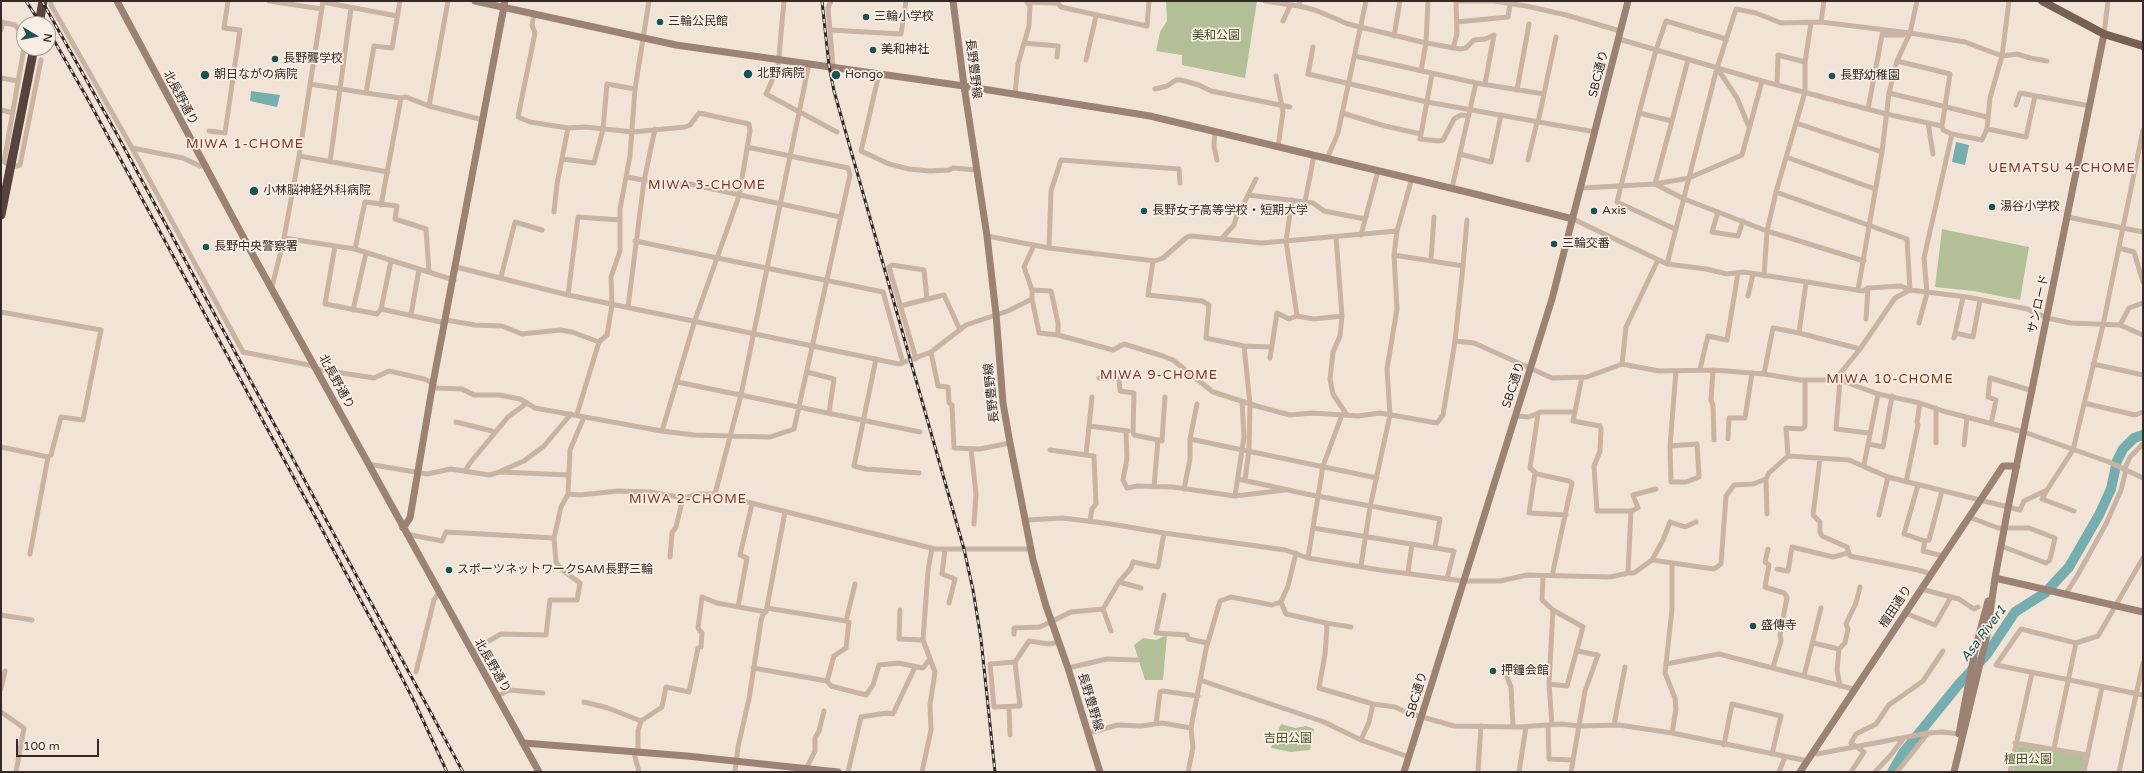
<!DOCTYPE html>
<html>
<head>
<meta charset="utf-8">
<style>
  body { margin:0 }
  #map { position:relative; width:2144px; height:773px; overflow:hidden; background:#f1e4d7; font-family:"Varela Round",sans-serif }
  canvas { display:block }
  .frame { position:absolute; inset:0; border:2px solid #342925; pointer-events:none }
  .north { position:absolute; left:16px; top:16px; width:40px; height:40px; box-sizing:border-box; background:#f9eee3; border:1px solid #aa9f97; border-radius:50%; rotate:100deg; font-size:11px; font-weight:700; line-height:16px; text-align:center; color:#342925 }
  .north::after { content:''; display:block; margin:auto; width:14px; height:18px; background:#1b5355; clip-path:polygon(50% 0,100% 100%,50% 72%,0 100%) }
  .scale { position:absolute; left:16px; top:739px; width:83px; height:18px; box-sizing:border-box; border:2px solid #342925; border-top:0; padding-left:5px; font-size:12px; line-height:14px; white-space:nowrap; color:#342925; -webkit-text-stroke:3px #f9eee3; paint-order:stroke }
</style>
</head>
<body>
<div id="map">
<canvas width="2144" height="773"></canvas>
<div class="frame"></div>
<div class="north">N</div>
<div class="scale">100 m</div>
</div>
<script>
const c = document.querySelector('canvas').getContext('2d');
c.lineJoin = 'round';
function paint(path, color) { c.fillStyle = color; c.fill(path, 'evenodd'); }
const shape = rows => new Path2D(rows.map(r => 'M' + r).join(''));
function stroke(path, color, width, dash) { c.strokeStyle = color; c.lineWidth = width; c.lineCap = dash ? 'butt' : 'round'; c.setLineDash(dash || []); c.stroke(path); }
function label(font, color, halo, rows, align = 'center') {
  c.font = font + ' "Varela Round","Noto Sans JP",sans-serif'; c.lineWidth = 3.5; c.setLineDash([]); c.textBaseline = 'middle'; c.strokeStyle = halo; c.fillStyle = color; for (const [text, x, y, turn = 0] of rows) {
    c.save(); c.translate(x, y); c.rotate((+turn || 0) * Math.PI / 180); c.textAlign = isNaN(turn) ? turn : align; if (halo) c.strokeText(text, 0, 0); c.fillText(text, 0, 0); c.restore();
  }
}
const green = shape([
  [1166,1,1257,1,1245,78,1182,65,1182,55,1156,51,1160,32,1167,21],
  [1942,229,2029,247,2020,300,1974,291,1935,287],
  [1167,635,1163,680,1145,680,1134,645,1143,638,1156,640],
  [1281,724,1295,728,1306,726,1314,729,1310,750,1291,752,1271,748],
  [2018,746,2085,756,2082,772,2013,772]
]);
const water = shape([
  [251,91,280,95,277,107,250,101],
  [1956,142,1969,145,1965,165,1952,162]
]);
const river = shape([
  [1892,772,1903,753,1959,684,1987,654,2015,612,2045,593,2069,567,2099,515,2111,489,2117,461,2123,449,2134,438,2143,435]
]);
const street = shape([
  [51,1,51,5,132,148,243,352,314,366],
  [269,1,322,9],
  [784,1,778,67,766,94,837,132],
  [831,1,828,8,833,67],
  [1265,1,1299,6],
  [1300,1,1299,6,1315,10,1348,24,1426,43,1428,1],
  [1456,1,1494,1,1526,6,1566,15,1620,31],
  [323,2,397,16],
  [534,14,532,25,535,33,518,117,530,122,568,128,585,127,633,132,685,127,690,125,699,113,749,124,750,131,739,196,695,320,662,431],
  [1283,21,1290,6],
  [1,22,15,25,24,36],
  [1457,22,1508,17,1510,4],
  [1821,22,1824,1],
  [1,30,3,22],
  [830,30,901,34,906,1],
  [2104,34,2108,1],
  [1883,35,1903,35],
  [1394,36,1400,1],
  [1619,39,1762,81,1886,114,1942,126,1943,130,1952,134,1982,140,1987,129,1990,98,2002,56,2009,1],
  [1024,43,1058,46,1057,57],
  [1313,47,1308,74,1427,102,1595,132],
  [24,48,4,162,12,167,20,165,41,60],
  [1453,48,1457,34,1456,2],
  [1355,56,1476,83,1544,94],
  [1086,60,1096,16],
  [1688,60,1672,121,1639,113,1656,50,1666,21,1726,39],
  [1897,61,1950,74,1942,126],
  [1717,68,1737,98,1749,127],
  [1421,71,1426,43,1460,49,1466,48,1474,40,1485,39,1494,35,1485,84],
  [879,74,861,151,889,164,909,169,930,171,949,170,953,168,977,170],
  [1276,76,1283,112,1278,147],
  [1,78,18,81],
  [310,84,366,93,401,98,406,97,429,106,483,120],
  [1777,85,1778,55,1805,62],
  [1155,89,1167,86,1176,80,1181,80,1199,85,1211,91,1290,107],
  [1517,90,1529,24],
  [366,93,374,46,392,48,400,1],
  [1889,93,1987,117],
  [1015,94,1018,64,1029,26,1030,6,1027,2,1058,3,1061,7,1147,26,1149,1],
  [2016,105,2020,93,2090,106],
  [429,106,448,1],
  [1868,109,1883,30],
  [1,110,13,113],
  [1342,113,1385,126,1421,134,1432,74],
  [1639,113,1617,202,1675,229],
  [1538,122,1556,37],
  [1796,123,1882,152],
  [1928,123,1933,154],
  [1987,129,2026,137,2035,96],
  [209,131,225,133,240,30,224,28,228,1],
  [1215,131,1214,146,1217,160],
  [1421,134,1420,139,1439,141,1443,140,1454,119,1461,115,1469,116],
  [132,148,183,158,200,166,204,165],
  [1460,154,1491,162,1501,115],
  [299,156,388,172],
  [1786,157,1875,189],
  [562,159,594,163,603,129,607,84,635,89],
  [1327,159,1338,133,1366,1],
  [1528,160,1537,122],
  [330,162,351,8],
  [627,177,663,184,690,184,840,217],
  [1655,184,1684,199,1767,231,1864,261],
  [1655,184,1672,121],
  [1452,188,1476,83],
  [1582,188,1655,184,1689,178,1742,155,1762,81],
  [1776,192,1907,239,1910,290],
  [1248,195,1313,203,1324,211,1365,219],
  [1292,200,1286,241,1297,316],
  [1305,202,1314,155],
  [381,205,401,98],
  [554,212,557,184,568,128],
  [1718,212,1712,232,1738,236,1743,221],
  [2067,217,2143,232],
  [1573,219,1667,264,1706,269,1727,274,1744,272,1863,291,1868,288,1901,286,1910,290,1967,297,2027,309,2047,318,2071,323,2120,325,2129,308,2143,303],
  [1361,235,1378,171],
  [987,236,1049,248,1155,261,1163,258,1187,237,1191,236,1262,243,1397,231],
  [1336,237,1342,316,1340,336,1333,352,1330,379,1333,394,1347,415],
  [284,238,355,249,454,280],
  [1221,239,1234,225,1238,211,1242,207,1256,179],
  [635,241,883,292,903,363],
  [335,246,325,304,377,314,381,309],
  [1049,248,1051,191,1061,160,1179,169,1180,183],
  [2119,248,2134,252,2143,282],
  [355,249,365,202,397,206,395,219,426,229,429,272],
  [1431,260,1434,217],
  [391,261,381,309,445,323],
  [1153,261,1148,295,1202,301,1209,305,1206,338,1244,346,1270,347],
  [1667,264,1717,68,1736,9,1756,13,1781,23,1821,22,1910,33,1965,42,2002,56,2017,54,2030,58,2047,61],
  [1463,266,1467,220],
  [456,267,568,295,899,364,931,352,966,325,1008,311,1032,299,1039,333,1058,335,1113,350,1124,344,1163,356,1173,360,1213,392,1260,407,1290,415,1312,413,1358,416,1380,413,1437,423,1443,415,1455,341,1463,266,1394,255],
  [1764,276,1767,231,1776,192,1805,92,1805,62,1811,23],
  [501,277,515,222,542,230],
  [272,287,284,238,299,156,323,1],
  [1032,290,1024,267,1034,245],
  [1858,290,1882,152,1889,93,1897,61,1910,33,1917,1],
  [568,295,578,217,619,220],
  [1748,296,1753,274],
  [1032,299,1032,290,1051,291,1058,323,1058,335],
  [900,306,944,295,960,330],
  [628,307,644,181,655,129],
  [353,310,366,253],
  [1,312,101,330,83,420,61,417,51,455,48,457],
  [411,315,419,269],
  [1866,319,1868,288],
  [446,320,475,325,502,326,522,334,560,330,572,332,599,342],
  [1919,323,1927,293,1924,258,1952,134],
  [2120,325,2143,335],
  [1799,333,1806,283],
  [1955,333,1973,337,1980,300],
  [1954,338,1963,297],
  [1455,341,1474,343,1552,378,1587,377,1622,364,1659,371,1713,370,1764,374,1800,380,1840,380,1878,394,1920,403,1943,411,2024,432,2109,462,2143,478],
  [1244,346,1250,404,1249,450,1245,480],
  [931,352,938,386,948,387,949,403,952,405,954,448,980,449,1010,443],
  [1270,358,1277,313,1289,319,1297,316,1314,319,1342,316],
  [876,359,854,466,866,469,919,473],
  [916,359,889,267,892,265,924,270,927,299],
  [1622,364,1626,327,1658,260],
  [2093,364,2143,375],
  [316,369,374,378,389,371,424,379,433,383,436,388,462,389,474,395,499,395,520,399,535,408,662,431,694,435,770,437,794,429,850,175,848,168,747,147],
  [1700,369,1708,336,1727,340,1738,273],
  [1713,370,1711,400,1713,405,1714,440],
  [807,372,834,379,829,413],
  [1764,374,1773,328,1799,333,1860,349],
  [1582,377,1573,421,1600,426,1601,429,1600,451,1594,466,1597,511,1631,511],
  [1099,378,1119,378,1120,391,1134,393,1133,432,1134,435,1158,440,1154,487],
  [1835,380,1860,349,1895,298,1910,290],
  [1840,380,1836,429,1869,433],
  [677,382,920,432],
  [2084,403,2135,415,2143,412],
  [1936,408,1936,443],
  [577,414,599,342,607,335,612,305,611,277,620,251,620,209,630,156,635,89,649,1],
  [1538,414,1530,468,1537,474,1569,481,1572,483,1552,576],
  [1515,416,1529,417,1541,412,1575,412],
  [456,422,496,432],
  [1991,424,1996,400,1988,397,1990,378,2033,391],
  [1089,426,1128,431],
  [1126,431,1127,458,1123,480,1127,488,1137,486,1173,487,1235,496,1244,437,1242,401],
  [1190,439,1377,478],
  [1728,439,1729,418,1745,418,1752,373],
  [1158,440,1162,441,1165,397],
  [1868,444,1883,447,1892,396],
  [1964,445,1967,418],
  [1670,446,1697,444,1699,477,1686,482,1671,482,1670,446,1676,371],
  [1,447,48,457,30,554],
  [971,449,976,494,974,524],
  [1050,450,1086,455],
  [1788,456,1786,428,1802,429,1805,426,1805,380],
  [1820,459,1813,515,1820,522,1820,532,1822,536,1847,547,1850,556,1918,570,1931,574],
  [368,464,427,474,451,469,489,475,500,472,568,475],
  [1864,465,1878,394],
  [2124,470,2130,457,2143,444],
  [465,471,470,463,508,417,527,403],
  [501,471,524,461,544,446,571,414],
  [1535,473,1529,513,1566,515],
  [1238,479,1306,494,1440,519,1435,547],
  [1766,479,1767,514],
  [1906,482,1918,425,1917,422,1920,403],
  [1918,485,1904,534,1925,541,1929,540,1942,491],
  [1184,489,1190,459,1190,439,1197,404],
  [2047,490,2042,499,2074,511],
  [568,494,580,495,618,491,650,492,684,498,699,494,715,494,935,549,1032,549],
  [715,494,741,395,809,64],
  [1235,496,1285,490],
  [1879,515,1888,477],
  [1969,517,1998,528,2029,528,2055,538,2050,560,2046,563,2001,546],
  [1026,520,1063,518,1111,524,1164,533,1285,550,1308,558,1380,570,1464,581,1500,581,1527,575,1610,577,1628,573,1634,573,1652,560,1714,569,1721,564,1726,496,1734,485,1753,484,1766,479,1769,473,1788,456,1849,460,1888,477,2020,510,2024,501,2047,490,2073,450,2103,325,2143,130],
  [1090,521,1092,509,1096,504,1094,456,1086,455,1092,397],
  [1313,528,1454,551,1447,579],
  [406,534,442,541,446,532,554,538],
  [1925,541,1923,551,1943,556],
  [1768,549,1765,562,1769,565,1765,587,1784,593,1787,597,1780,635,1781,641,1773,667],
  [945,550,942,574,955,579,949,603],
  [670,557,672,533,676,527,683,498],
  [1308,558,1323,466,1342,415],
  [2143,558,2098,636,2076,643,2021,629,1996,665,2143,695],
  [1652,560,1663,540,1670,522,1685,527,1696,522],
  [1672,563,1672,609,1665,673,1675,698,1676,709,1672,733],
  [1361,566,1370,507,1390,415,1387,369,1397,309,1394,255,1397,231,1412,178],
  [1777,569,1788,571,1792,547,1833,557,1848,553],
  [1408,572,1412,544],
  [1628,573,1631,511,1638,508,1633,495,1656,489],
  [1543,576,1542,600,1553,610,1583,627,1567,686,1549,684,1552,725],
  [1141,588,1119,582,1131,568,1133,562,1158,567,1164,533],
  [1921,589,1951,597],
  [1164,595,1156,633,1187,635,1188,639,1208,643],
  [2065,595,2077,576,2106,524,2121,490,2126,470],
  [1281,602,1286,614,1326,623],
  [738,607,747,558,740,555,752,504],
  [767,608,846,621,855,584],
  [900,610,899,639,923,640,935,672,930,705,931,730,922,772],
  [1905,613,1935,625,1951,597,1959,599,1974,609,1978,607],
  [1,615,32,620],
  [1351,627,1326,623,1327,628,1325,654,1319,688,1373,704,1395,707,1408,713,1454,726,1518,727,1562,724,1579,726,1619,725,1672,733,1808,761],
  [1111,631,1103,609,1119,582],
  [1014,634,1014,628,1040,627,1071,612,1103,609],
  [923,640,928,571,932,548],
  [1813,643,1839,649,1845,643,1848,629,1846,624,1856,603,1860,587],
  [1839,649,1837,670,1840,686],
  [471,651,501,634,546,635,550,600,577,600,580,583,561,569,556,562,554,538,561,507,568,494,570,450,584,417],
  [1015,662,990,664,994,707,1020,706,1015,662,1029,641,1049,644,1059,642],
  [1666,664,1719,654,1853,689],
  [753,668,827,681,834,656,846,648,849,622,846,621],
  [1068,668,1107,659,1137,660],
  [416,672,434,600,439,592],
  [1506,674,1511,687,1513,727],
  [1804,676,1821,608],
  [1200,680,1324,722,1361,740,1409,757],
  [827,681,831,686,866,695,873,685,879,665,898,663,923,668,929,660],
  [1549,684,1553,610],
  [1,689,5,671],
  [498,696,509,690,543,693],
  [584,702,608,708,641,721,662,707,666,687,689,692,698,648,701,647,702,633,698,628,702,597,717,603,766,612],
  [1009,707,1010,735],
  [1,712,24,728,16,772],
  [1156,724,1160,692,1163,691,1198,696],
  [1548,725,1549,759,1573,760],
  [1614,725,1625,667],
  [1088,733,1118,725,1141,726,1162,723,1191,728],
  [1361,740,1369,722,1373,704],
  [2015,743,2088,755],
  [1724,745,1732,704,1781,716,1772,754],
  [2054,748,2076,643],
  [1814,752,1817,754,1928,733,1943,732,1959,734],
  [634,753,639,772],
  [638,753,638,731,641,721],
  [806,769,815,751,815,738,819,731,824,711],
  [735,772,738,747,749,699,761,621,763,614,766,612,785,512],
  [848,772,861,717,887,713,893,714,915,667],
  [1188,772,1193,748,1191,728,1206,649,1220,601,1231,597,1272,605,1281,602,1288,586,1296,553],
  [1478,772,1481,726],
  [1519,772,1526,727],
  [1571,772,1585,691,1598,655,1577,651],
  [1779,772,1785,757],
  [1851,772,1864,752,1851,743,1856,734,1876,724,1889,705,1923,681,1943,651],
  [1875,772,1890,756,1904,738],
  [1897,772,1928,733],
  [2010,772,2032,673],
  [2084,772,2102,687],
  [2119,772,2143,663]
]);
const secondary = shape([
  [117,1,254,257,539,772],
  [475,1,676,45,964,86,1150,116,1471,193,1573,219],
  [953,1,964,86,987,236,996,314,1003,403,1010,443,1033,560,1046,606,1068,668,1100,772],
  [403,528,410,518,433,383,505,1],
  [1995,578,2143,612],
  [1959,734,1975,650,1988,601],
  [524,743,687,756,838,772],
  [1404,772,1552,299,1628,1],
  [1800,772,2003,466,2017,466],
  [1954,772,1987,635,1995,578,2008,508,2104,34]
]);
const primary = shape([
  [2042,1,2104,34,2143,46]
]);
const highway = shape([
  [39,24,43,1],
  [1,215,34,48]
]);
const rail = shape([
  [26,1,41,24],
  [42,1,114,129,463,772],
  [822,1,829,66,834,91,964,549,973,590,981,639,995,772],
  [48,30,86,96,385,645,415,703,447,772]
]);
const markers = [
  [866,17,4,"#1b5355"],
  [660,22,4,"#1b5355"],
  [873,50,4,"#1b5355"],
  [275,59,4,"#1b5355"],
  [748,74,5,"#1b5355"],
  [205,75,5,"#1b5355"],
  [836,75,5,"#1b5355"],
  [1832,76,4,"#1b5355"],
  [254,191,5,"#1b5355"],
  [1992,207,4,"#1b5355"],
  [1144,211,4,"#1b5355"],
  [1594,211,4,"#1b5355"],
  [1554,244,4,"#1b5355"],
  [206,247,4,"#1b5355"],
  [449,570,4,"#1b5355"],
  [1753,626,4,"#1b5355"],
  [1493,671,4,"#1b5355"]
];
const poiNames = [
  ["三輪小学校",874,17],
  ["三輪公民館",668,22],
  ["美和神社",881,50],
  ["長野聾学校",283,59],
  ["北野病院",757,74],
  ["朝日ながの病院",214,75],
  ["Hongo",845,75],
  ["長野幼稚園",1840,76],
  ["小林脳神経外科病院",263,191],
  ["湯谷小学校",2000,207],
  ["長野女子高等学校・短期大学",1152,211],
  ["Axis",1602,211],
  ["三輪交番",1562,244],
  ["長野中央警察署",214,247],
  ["スポーツネットワークSAM長野三輪",457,570],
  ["盛傳寺",1761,626],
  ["押鐘会館",1501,671]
];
const parkNames = [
  ["美和公園",1216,36],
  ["吉田公園",1288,739],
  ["檀田公園",2028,760]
];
const streetNames = [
  ["長野豊野線",973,69,83],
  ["SBC通り",1599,74,-76],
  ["北長野通り",180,98,62],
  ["サンロード",2039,304,-78],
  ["北長野通り",336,382,61],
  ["SBC通り",1514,385,-72],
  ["長野豊野線",992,393,-96],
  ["檀田通り",1896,607,-56],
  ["北長野通り",492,666,60],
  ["SBC通り",1417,695,-73],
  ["長野豊野線",1090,702,73]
];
const neighbourhoodNames = [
  ["MIWA 1-CHOME",245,145],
  ["UEMATSU 4-CHOME",2062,169],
  ["MIWA 3-CHOME",707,186],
  ["MIWA 9-CHOME",1159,376],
  ["MIWA 10-CHOME",1890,380],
  ["MIWA 2-CHOME",688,500]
];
const waterNames = [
  ["Asa River1",1984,634,-53]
];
paint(green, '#b3c097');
paint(water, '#76adae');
stroke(river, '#76adae', 10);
stroke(street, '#c9b3a3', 5);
stroke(secondary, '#9c8275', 7);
stroke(primary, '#766056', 8);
stroke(highway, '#55433c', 9);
stroke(rail, '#342925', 3);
stroke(rail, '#f9eee3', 1.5, [4.5]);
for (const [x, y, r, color] of markers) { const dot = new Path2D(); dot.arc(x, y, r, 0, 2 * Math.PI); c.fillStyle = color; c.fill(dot); stroke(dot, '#f9eee3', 1.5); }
label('12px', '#342925', '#f9eee3', poiNames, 'left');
label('12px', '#445229', '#f9eee3', parkNames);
label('12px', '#342925', '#f9eee3', streetNames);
c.letterSpacing = '1px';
label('13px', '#83331e', '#f9eee3', neighbourhoodNames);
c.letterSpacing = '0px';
label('italic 13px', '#1b5355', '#f9eee3', waterNames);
</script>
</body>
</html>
